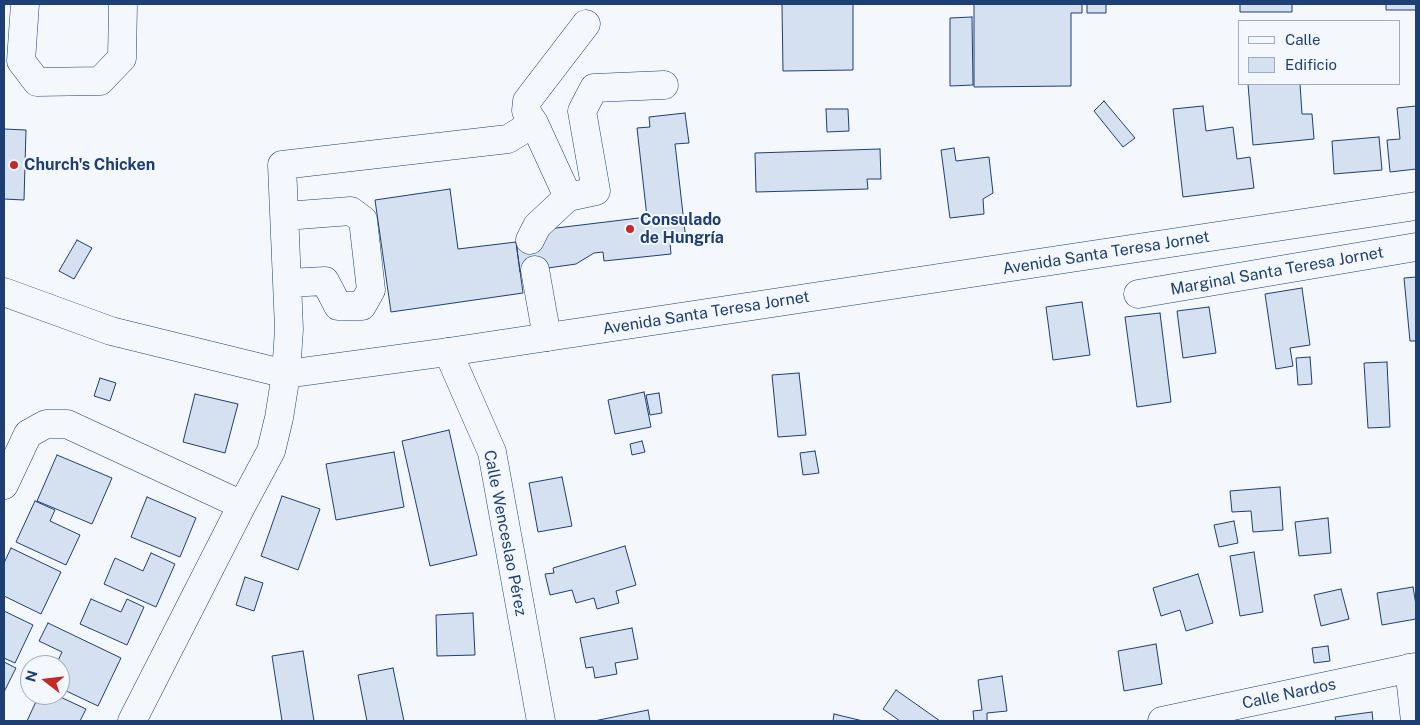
<!DOCTYPE html>
<html>
<head>
<meta charset="utf-8">
<style>
  body { margin:0 }
  #map { position:relative; width:1420px; height:725px; overflow:hidden; background:#f4f7fb; font-family:"Public Sans",sans-serif }
  canvas { display:block }
  .frame { position:absolute; inset:0; border:5px solid #1d3f73; pointer-events:none }
  .legend { position:absolute; left:1238px; top:20px; width:162px; height:65px; box-sizing:border-box; background:#f4f7fb; border:1px solid #9eadc5; margin:0; padding:6px 9px; list-style:none; font-size:15px; color:#1d3f73 }
  .legend li { display:flex; align-items:center; gap:10px; height:25px }
  .legend b { width:25px; border:1px solid #9eadc5 }
  .north { position:absolute; left:20px; top:655px; width:50px; height:50px; box-sizing:border-box; background:#f4f7fb; border:1px solid #9eadc5; border-radius:50%; rotate:286deg; font-size:14px; font-weight:700; line-height:20px; text-align:center; color:#1d3f73 }
  .north::after { content:''; display:block; margin:auto; width:18px; height:22px; background:#c62828; clip-path:polygon(50% 0,100% 100%,50% 72%,0 100%) }
</style>
</head>
<body>
<div id="map">
<canvas width="1420" height="725"></canvas>
<div class="frame"></div>
<ul class="legend">
<li><b style="height:6px;background:#f4f7fb"></b>Calle</li>
<li><b style="height:14px;background:#d5e0f0"></b>Edificio</li>
</ul>
<div class="north">N</div>
</div>
<script>
const c = document.querySelector('canvas').getContext('2d');
c.lineJoin = 'round';
function paint(path, color) { c.fillStyle = color; c.fill(path, 'evenodd'); }
const shape = rows => new Path2D(rows.map(r => 'M' + r).join(''));
function stroke(path, color, width, dash) { c.strokeStyle = color; c.lineWidth = width; c.lineCap = dash ? 'butt' : 'round'; c.setLineDash(dash || []); c.stroke(path); }
function label(font, color, halo, rows, align = 'center') {
  c.font = font + ' "Public Sans",sans-serif'; c.lineWidth = 4; c.setLineDash([]); c.textBaseline = 'middle'; c.strokeStyle = halo; c.fillStyle = color; for (const [text, x, y, turn = 0] of rows) {
    c.save(); c.translate(x, y); c.rotate((+turn || 0) * Math.PI / 180); c.textAlign = isNaN(turn) ? turn : align; if (halo) c.strokeText(text, 0, 0); c.fillText(text, 0, 0); c.restore();
  }
}
const building = shape([
  [782,4,853,4,853,70,783,71,782,4],
  [974,4,1082,4,1082,13,1071,13,1071,86,974,87,974,4],
  [1087,4,1106,4,1106,13,1087,13,1087,4],
  [1240,4,1292,4,1292,12,1240,12,1240,4],
  [1386,4,1416,4,1416,10,1386,10,1386,4],
  [972,17,973,85,950,86,950,18,972,17],
  [1248,84,1300,84,1302,114,1312,114,1314,139,1253,145,1248,84],
  [1104,101,1135,138,1123,147,1094,111,1104,101],
  [1203,106,1206,131,1233,127,1237,159,1250,157,1254,188,1183,197,1173,109,1203,106],
  [1416,106,1416,169,1390,172,1387,140,1400,139,1397,108,1416,106],
  [826,109,848,109,849,131,827,132,826,109],
  [685,113,689,143,675,144,686,240,670,242,671,254,604,261,603,252,594,253,576,264,520,272,516,242,540,239,548,229,647,217,637,128,650,127,649,117,685,113],
  [4,129,26,130,24,200,4,199,4,129],
  [1379,137,1382,170,1334,174,1332,141,1379,137],
  [954,148,956,161,989,157,993,193,983,199,984,214,950,218,941,150,954,148],
  [880,149,881,179,867,179,868,189,756,192,755,153,880,149],
  [450,189,458,249,516,242,523,293,391,312,375,200,450,189],
  [77,240,92,248,74,279,59,271,77,240],
  [1416,277,1416,341,1410,341,1404,278,1416,277],
  [1302,288,1310,345,1290,348,1293,366,1276,369,1265,294,1302,288],
  [1082,302,1090,355,1053,360,1046,307,1082,302],
  [1209,307,1216,353,1183,358,1177,311,1209,307],
  [1160,313,1171,402,1137,407,1125,317,1160,313],
  [1310,357,1312,384,1298,385,1296,358,1310,357],
  [1387,362,1390,427,1368,428,1364,363,1387,362],
  [799,373,806,435,778,437,772,375,799,373],
  [100,378,116,383,110,401,94,396,100,378],
  [644,392,651,427,615,434,608,400,644,392],
  [659,393,662,413,650,415,646,395,659,393],
  [195,394,238,404,225,453,183,442,195,394],
  [449,430,477,555,430,566,402,441,449,430],
  [642,441,645,452,632,455,630,444,642,441],
  [815,451,819,473,803,475,800,453,815,451],
  [394,452,404,507,336,520,326,464,394,452],
  [57,455,112,478,92,524,37,501,57,455],
  [562,477,572,526,538,532,529,483,562,477],
  [1280,487,1283,530,1253,532,1251,511,1232,512,1230,491,1280,487],
  [282,496,320,509,298,570,261,556,282,496],
  [147,497,196,518,180,557,131,537,147,497],
  [35,501,55,510,50,521,80,535,66,565,16,542,35,501],
  [1328,518,1331,553,1299,556,1295,522,1328,518],
  [1234,521,1238,543,1219,547,1214,525,1234,521],
  [625,546,636,585,616,591,619,603,597,609,594,598,576,603,572,590,550,595,545,574,554,573,553,568,625,546],
  [11,548,61,572,41,614,4,596,4,563,11,548],
  [1254,552,1263,612,1240,616,1230,556,1254,552],
  [151,553,175,564,156,607,104,584,115,558,143,571,151,553],
  [1198,574,1213,623,1186,631,1180,610,1161,616,1153,588,1198,574],
  [245,577,263,583,254,611,236,605,245,577],
  [1413,587,1416,605,1416,619,1382,625,1377,593,1413,587],
  [1341,589,1349,619,1321,626,1314,595,1341,589],
  [91,599,121,612,127,599,144,607,127,645,80,624,91,599],
  [4,611,33,625,15,663,4,658,4,611],
  [473,613,475,655,437,656,436,615,473,613],
  [48,623,121,658,98,706,60,688,60,665,56,665,62,652,39,641,48,623],
  [632,628,638,659,615,663,617,674,595,678,593,667,586,668,580,638,632,628],
  [1156,644,1162,684,1124,691,1118,651,1156,644],
  [1328,646,1330,661,1314,663,1312,648,1328,646],
  [303,651,314,721,282,721,272,656,303,651],
  [4,662,16,668,4,692,4,662],
  [393,668,404,721,367,721,358,675,393,668],
  [1002,676,1007,711,987,713,987,721,974,721,973,711,982,710,978,680,1002,676],
  [896,690,940,721,900,721,883,709,896,690],
  [39,695,56,695,86,709,80,721,27,721,39,695],
  [648,710,650,721,594,721,648,710],
  [1372,712,1373,721,1336,721,1335,717,1372,712],
  [834,714,863,721,833,721,834,714]
]);
const minor = shape([
  [25,4,21,61,37,82,100,81,122,58,123,4],
  [534,123,568,197,596,191,582,111,594,88,664,85],
  [285,216,351,211,363,220,371,290,362,306,338,306,325,281,288,283],
  [530,240,537,226,568,197],
  [535,270,547,337],
  [1138,294,1416,247],
  [448,352,492,452,541,721],
  [4,485,28,434,46,424,67,424,242,505,132,721],
  [242,505,271,451,279,418,286,374,289,329,282,165,508,139,534,123,526,111,527,101,586,24],
  [1409,668,1415,721],
  [1162,721,1416,667]
]);
const major = shape([
  [4,292,111,331,286,374,448,352,1416,206]
]);
const markers = [
  [14,165,5,"#c62828"],
  [630,229,5,"#c62828"]
];
const poiNames = [
  ["Church's Chicken",24,165],
  ["Consulado",640,220],
  ["de Hungría",640,238]
];
const streetNames = [
  ["Avenida Santa Teresa Jornet",1106,253,-9],
  ["Marginal Santa Teresa Jornet",1277,271,-10],
  ["Avenida Santa Teresa Jornet",706,313,-9],
  ["Calle Wenceslao Pérez",505,533,79],
  ["Calle Nardos",1289,694,-12]
];
paint(building, '#d5e0f0');
stroke(building, '#1d3f73', 1);
stroke(minor, '#1d3f73', 29);
stroke(major, '#1d3f73', 29);
stroke(minor, '#f4f7fb', 28);
stroke(major, '#f4f7fb', 28);
for (const [x, y, r, color] of markers) { const dot = new Path2D(); dot.arc(x, y, r, 0, 2 * Math.PI); c.fillStyle = color; c.fill(dot); stroke(dot, '#f4f7fb', 2); }
label('bold 16px', '#1d3f73', '#f4f7fb', poiNames, 'left');
label('16px', '#1d3f73', '#f4f7fb', streetNames);
</script>
</body>
</html>
